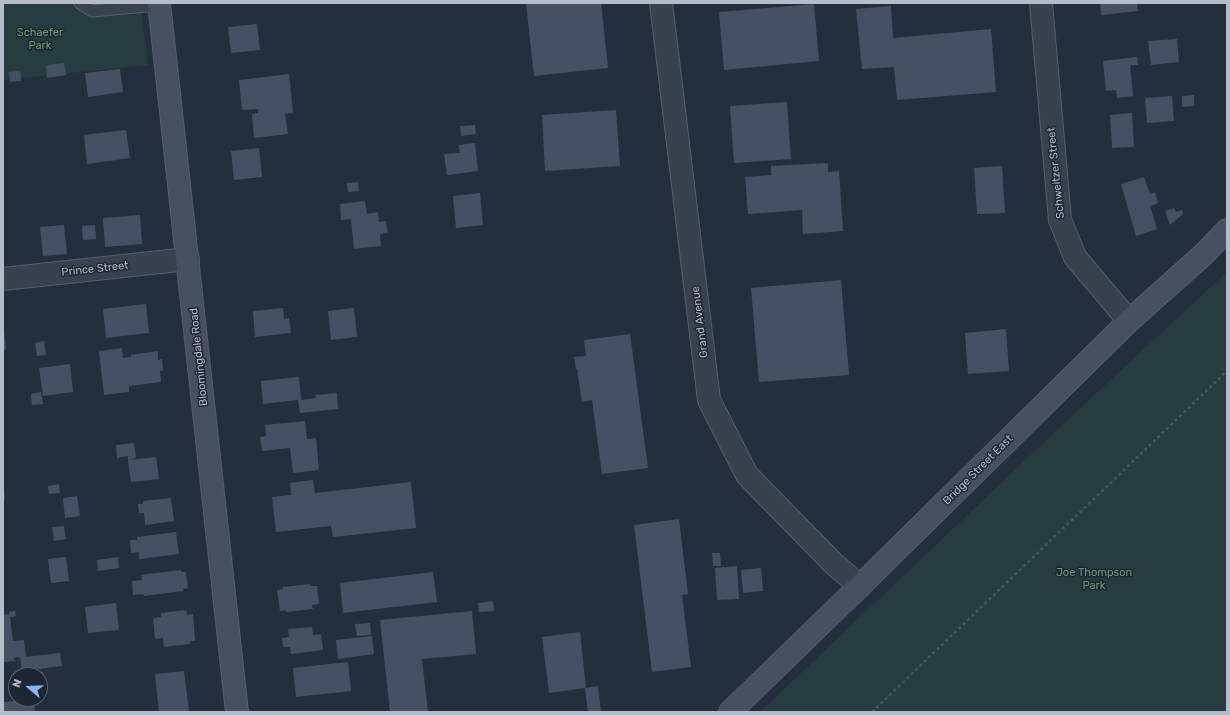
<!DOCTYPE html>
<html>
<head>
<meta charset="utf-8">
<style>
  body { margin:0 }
  #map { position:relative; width:1230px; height:715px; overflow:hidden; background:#242f3e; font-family:Rubik,sans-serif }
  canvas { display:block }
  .frame { position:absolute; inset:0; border:4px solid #b4bcc9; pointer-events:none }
  .north { position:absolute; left:8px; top:667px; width:40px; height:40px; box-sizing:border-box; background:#1d2633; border:1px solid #59626f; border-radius:50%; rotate:289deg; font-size:11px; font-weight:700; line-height:16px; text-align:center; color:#b4bcc9 }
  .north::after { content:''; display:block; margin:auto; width:14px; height:18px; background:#8ab4f8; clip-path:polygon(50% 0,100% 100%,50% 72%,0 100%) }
</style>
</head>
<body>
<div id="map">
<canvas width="1230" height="715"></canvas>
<div class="frame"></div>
<div class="north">N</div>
</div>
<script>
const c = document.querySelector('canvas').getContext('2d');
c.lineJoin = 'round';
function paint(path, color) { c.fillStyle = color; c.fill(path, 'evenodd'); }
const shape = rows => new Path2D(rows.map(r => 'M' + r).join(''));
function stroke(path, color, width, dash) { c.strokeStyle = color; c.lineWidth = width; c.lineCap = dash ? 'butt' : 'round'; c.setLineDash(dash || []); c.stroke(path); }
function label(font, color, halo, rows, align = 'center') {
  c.font = font + ' Rubik,sans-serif'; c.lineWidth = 3; c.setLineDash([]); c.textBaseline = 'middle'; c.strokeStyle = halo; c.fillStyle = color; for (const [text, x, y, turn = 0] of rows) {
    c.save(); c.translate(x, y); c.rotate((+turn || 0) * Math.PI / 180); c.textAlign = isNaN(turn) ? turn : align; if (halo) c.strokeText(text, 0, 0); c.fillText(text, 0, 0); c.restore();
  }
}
const green = shape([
  [3,3,140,3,148,65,3,80],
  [1227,272,1227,712,760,712,1076,412]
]);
const building = shape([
  [526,3,601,3,608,68,534,76],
  [1100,3,1137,3,1138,11,1101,15],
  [814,4,819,61,724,70,719,12],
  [891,6,893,38,991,29,996,92,897,100,894,67,862,69,856,9],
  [257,24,260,50,231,53,228,27],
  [1177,39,1179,62,1151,65,1148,41],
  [1137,57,1138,65,1130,65,1133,96,1117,98,1116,90,1106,91,1103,61],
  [64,63,66,75,47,78,46,65],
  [120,69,123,92,88,97,85,73],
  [20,71,21,81,10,82,9,72],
  [289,74,293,113,285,114,288,134,254,138,252,114,258,113,258,109,242,110,239,80],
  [1194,95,1194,106,1182,107,1182,96],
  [1172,96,1174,121,1147,123,1145,98],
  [787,102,791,159,734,163,730,106],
  [616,110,620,166,545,171,542,115],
  [1132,113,1134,147,1112,148,1110,115],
  [475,125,476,134,461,136,460,126],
  [126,130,130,158,87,164,84,135],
  [475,143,478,171,447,175,444,154,460,153,459,145],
  [259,148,262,177,234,180,231,151],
  [828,163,828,172,839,171,843,231,803,234,802,210,748,214,745,177,771,175,771,166],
  [1002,166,1005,213,977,214,974,168],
  [1144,177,1150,194,1155,192,1158,203,1150,206,1157,229,1136,236,1121,184],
  [358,182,359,191,348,192,347,183],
  [480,193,483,225,456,228,453,196],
  [365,201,367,214,378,212,379,222,386,221,388,233,380,234,381,246,354,249,351,219,341,220,340,204],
  [1174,208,1176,212,1182,210,1183,214,1170,225,1165,211],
  [140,215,142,244,105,247,103,218],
  [64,225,67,254,43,256,40,227],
  [95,225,96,239,83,240,82,226],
  [841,280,849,375,759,382,751,288],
  [146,304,149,333,106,338,103,309],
  [283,308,284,319,289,318,291,333,255,337,253,311],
  [354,308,357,337,331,340,328,311],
  [1006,329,1009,371,968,374,965,333],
  [3,330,4,330,6,349,3,350],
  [630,334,648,468,602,474,592,400,582,402,577,369,576,369,574,357,586,356,584,340],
  [44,341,46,355,37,356,35,343],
  [122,348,123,358,131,357,131,355,158,351,158,360,162,359,163,370,160,371,161,382,129,386,129,392,104,395,99,351],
  [70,364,73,392,43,396,39,368],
  [299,377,301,400,316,398,315,395,337,393,338,409,300,413,298,400,263,404,261,381],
  [41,392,43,404,32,405,31,394],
  [305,421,307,439,316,438,319,470,293,473,290,448,262,451,260,437,266,436,265,425],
  [134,443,136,458,128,460,128,456,117,458,116,445],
  [156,457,159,479,131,482,128,460],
  [313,480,315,493,411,482,416,528,333,537,331,526,276,532,272,497,291,495,290,483],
  [59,484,60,493,49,494,48,486],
  [3,489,4,489,5,499,3,499],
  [77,496,80,516,65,518,63,498],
  [171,498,174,521,145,525,144,513,139,513,138,504,143,504,143,501],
  [679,519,688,594,682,595,691,667,652,672,634,525],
  [64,526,66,539,54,541,52,527],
  [176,532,179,554,139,559,139,552,131,553,130,540,137,540,137,537],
  [712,553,720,553,721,566,713,566],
  [66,557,69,581,51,583,48,559],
  [118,557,119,568,98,571,97,560],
  [737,566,739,599,717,600,715,568],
  [761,568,763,591,743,593,741,570],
  [181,570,181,572,186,572,188,588,183,589,183,591,144,596,143,594,133,595,132,581,142,580,141,575],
  [433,572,437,602,343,613,340,583],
  [310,584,310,586,317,586,319,604,312,605,313,609,286,612,286,610,280,611,277,590,283,589,283,587],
  [493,601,494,611,479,612,478,603],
  [116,603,119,630,88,633,85,607],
  [186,610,187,615,193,614,195,641,190,641,190,644,164,647,163,638,155,639,153,618,161,617,161,613],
  [15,611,16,616,10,617,13,641,24,640,26,657,60,653,62,666,22,671,20,657,14,658,15,661,3,662,3,615,9,614,9,612],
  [472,611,476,654,422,659,428,712,390,712,380,620],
  [370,623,371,635,357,636,355,624],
  [312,627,313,635,321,634,323,650,291,654,290,647,283,647,282,638,289,637,288,629],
  [580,632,586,688,598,686,601,712,588,712,585,688,549,693,542,637],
  [372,636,374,654,338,659,336,640],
  [348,662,351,691,296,697,293,668],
  [184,671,189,711,159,712,155,674],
  [43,672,46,693,40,694,40,675,22,675,22,674],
  [34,699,35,712,3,712,3,702]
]);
const path = shape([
  [872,712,1227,371]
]);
const lane = shape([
  [80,3,92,11,159,5]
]);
const street = shape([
  [661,3,709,400,747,475,834,564,860,586],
  [1041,3,1060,220,1075,257,1129,321],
  [3,279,188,259]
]);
const secondary = shape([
  [159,3,237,712],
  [730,712,860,586,1129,321,1203,255,1227,230]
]);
const parkNames = [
  ["Schaefer",40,33],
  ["Park",40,46],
  ["Joe Thompson",1094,573],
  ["Park",1094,586]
];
const streetNames = [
  ["Schweitzer Street",1056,173,-96],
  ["Prince Street",95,269,-6],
  ["Grand Avenue",700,322,-97],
  ["Bloomingdale Road",199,357,-96],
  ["Bridge Street East",978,470,-45]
];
paint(green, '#263c3f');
paint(building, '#455162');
stroke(lane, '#565f6c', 13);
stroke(street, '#565f6c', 24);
stroke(secondary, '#565f6c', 24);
stroke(path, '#44595c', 2.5, [3, 3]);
stroke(lane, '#38414e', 11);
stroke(street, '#38414e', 22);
stroke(secondary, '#465061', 22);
label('11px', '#6b9a76', '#1d2633', parkNames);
label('11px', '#b4bcc9', '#1d2633', streetNames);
</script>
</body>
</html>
